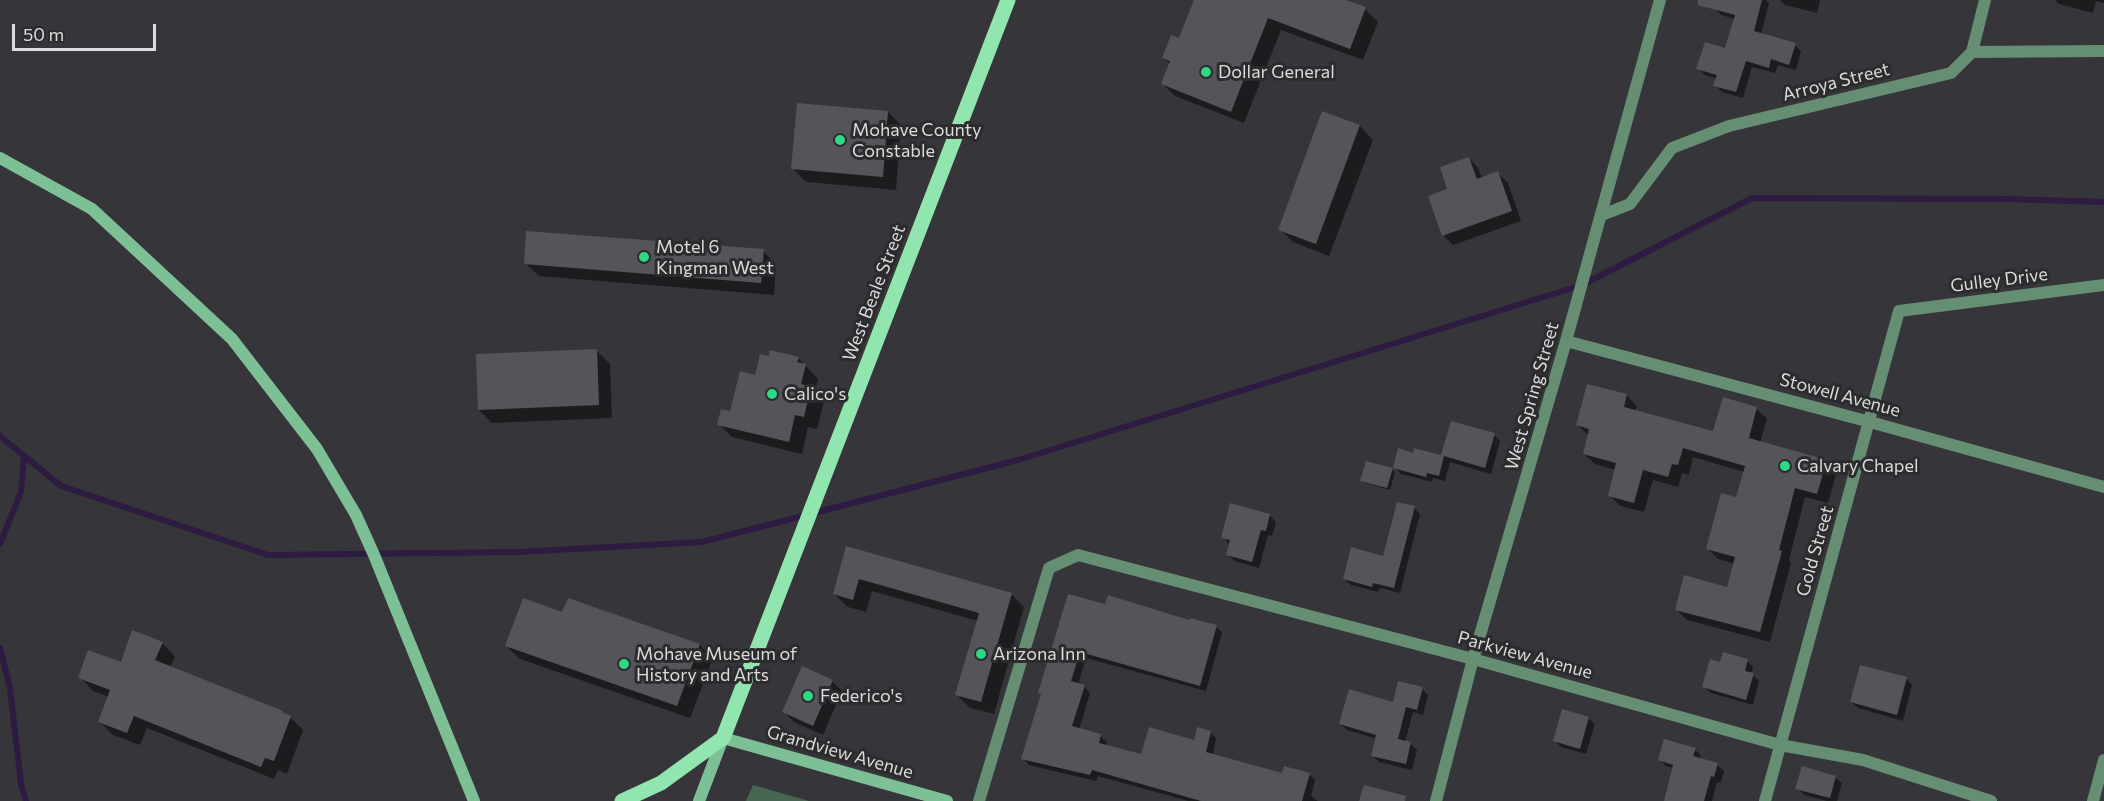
<!DOCTYPE html>
<html>
<head>
<meta charset="utf-8">
<style>
  body { margin:0 }
  #map { position:relative; width:2104px; height:801px; overflow:hidden; background:#363539; font-family:Commissioner,sans-serif }
  canvas { display:block }
  .scale { position:absolute; left:12px; top:24px; width:144px; height:27px; box-sizing:border-box; border:3px solid #dbdadc; border-top:0; padding-left:8px; font-size:18px; line-height:21px; white-space:nowrap; color:#dbdadc; -webkit-text-stroke:4px #2c2b2e; paint-order:stroke }
</style>
</head>
<body>
<div id="map">
<canvas width="2104" height="801"></canvas>
<div class="scale">50 m</div>
</div>
<script>
const c = document.querySelector('canvas').getContext('2d');
c.lineJoin = 'round';
function paint(path, color) { c.fillStyle = color; c.fill(path, 'evenodd'); }
const shape = rows => new Path2D(rows.map(r => 'M' + r).join(''));
function stroke(path, color, width, dash) { c.strokeStyle = color; c.lineWidth = width; c.lineCap = dash ? 'butt' : 'round'; c.setLineDash(dash || []); c.stroke(path); }
function label(font, color, halo, rows, align = 'center') {
  c.font = font + ' Commissioner,sans-serif'; c.lineWidth = 6; c.setLineDash([]); c.textBaseline = 'middle'; c.strokeStyle = halo; c.fillStyle = color; for (const [text, x, y, turn = 0] of rows) {
    c.save(); c.translate(x, y); c.rotate((+turn || 0) * Math.PI / 180); c.textAlign = isNaN(turn) ? turn : align; if (halo) c.strokeText(text, 0, 0); c.fillText(text, 0, 0); c.restore();
  }
}
const green = shape([
  [753,785,809,801,746,801]
]);
const shadow = shape([
  [1195,0,1341,0,1365,9,1378,22,1363,60,1281,30,1244,123,1175,96,1162,83,1170,64,1163,57,1180,40],
  [1717,0,1766,0,1769,3,1761,34,1795,45,1801,51,1796,70,1778,65,1775,73,1752,67,1743,98,1722,92,1715,85,1717,79,1705,75,1698,69,1726,50,1735,19,1721,15,1714,8],
  [1780,0,1820,0,1817,13,1785,5],
  [2055,0,2104,0,2104,3,2096,1,2093,13,2059,4],
  [888,112,901,125,896,190,806,182,793,169],
  [1323,113,1360,126,1373,140,1329,256,1293,242,1280,229],
  [1469,158,1478,168,1482,178,1498,173,1508,183,1521,221,1453,245,1443,235,1449,190],
  [763,251,776,264,774,295,539,276,525,263],
  [597,351,610,364,612,418,492,423,479,410],
  [770,357,798,358,818,379,815,392,824,401,817,429,808,427,802,454,732,437,719,424,731,413],
  [1627,396,1637,406,1635,412,1714,432,1757,409,1767,419,1760,443,1826,461,1837,471,1828,503,1805,497,1789,560,1791,563,1770,642,1687,620,1677,610,1728,589,1735,564,1718,559,1708,549,1737,499,1744,472,1693,457,1689,475,1682,473,1678,487,1653,480,1644,512,1620,506,1609,495,1616,470,1595,464,1584,454,1589,436,1578,425],
  [1452,423,1494,435,1500,441,1491,474,1450,462,1445,481,1433,478,1432,482,1401,474,1395,467,1414,454,1442,457],
  [1392,469,1395,472,1390,490,1365,483,1362,480],
  [1414,508,1420,514,1400,593,1380,588,1378,592,1351,585,1344,579,1384,558],
  [1269,515,1276,522,1272,536,1268,535,1259,568,1235,561,1228,555,1229,544,1223,537],
  [847,548,1011,594,1024,607,994,714,970,708,957,695,978,621,872,591,866,612,848,607,834,594],
  [569,600,700,645,713,658,690,718,520,659,506,646,563,614],
  [1106,606,1216,626,1222,633,1206,691,1086,658,1078,685,1084,686,1090,693,1079,730,1100,736,1107,742,1106,746,1142,756,1195,742,1210,732,1216,738,1213,755,1283,774,1309,774,1315,780,1311,796,1318,801,1188,801,1098,776,1096,781,1029,765,1023,758,1042,695,1040,693],
  [162,643,175,656,170,668,290,717,303,730,287,774,278,770,274,779,147,728,140,745,113,735,100,722,109,697,93,691,80,677,121,664],
  [1747,661,1753,667,1752,674,1759,681,1753,705,1711,693,1704,687,1721,664],
  [1906,678,1912,685,1903,721,1858,708,1851,702],
  [832,681,842,691,823,735,794,722,784,712],
  [1422,689,1428,695,1423,715,1413,712,1405,742,1410,743,1417,750,1412,770,1379,762,1372,755,1377,739,1347,730,1340,724,1394,703],
  [1588,718,1595,724,1586,754,1561,747,1555,741],
  [1695,749,1701,756,1700,759,1717,765,1724,771,1721,783,1717,782,1712,801,1665,801,1674,768,1666,766,1659,759],
  [1835,777,1842,783,1837,801,1827,801,1804,795,1797,788]
]);
const stream = shape([
  [0,436,61,486,268,555,518,552,702,542,1018,460,1582,285,1752,198,2006,199,2104,202],
  [0,544,21,492,24,456],
  [0,648,10,688,21,784,26,801]
]);
const building = shape([
  [1194,0,1346,0,1366,7,1350,49,1268,18,1231,112,1161,84,1170,61,1162,58,1171,35,1179,38],
  [1698,0,1762,0,1754,31,1796,43,1789,65,1771,59,1769,68,1746,61,1736,92,1713,86,1717,75,1696,69,1705,42,1725,48,1735,15,1698,5],
  [797,103,888,111,883,177,791,169],
  [1322,111,1360,125,1316,244,1278,230],
  [1469,157,1477,179,1498,171,1512,211,1442,236,1428,196,1447,189,1440,167],
  [526,231,764,249,761,283,524,264],
  [597,349,599,405,478,410,476,354],
  [770,350,799,357,797,362,806,364,801,384,811,387,804,417,795,415,789,442,717,425,721,409,730,411,740,371,755,375,760,354,769,356],
  [1587,384,1627,394,1624,407,1713,431,1723,397,1757,407,1749,438,1827,460,1817,494,1795,488,1779,550,1782,551,1760,632,1675,610,1684,575,1727,587,1735,557,1706,549,1721,493,1736,497,1745,466,1683,448,1678,465,1672,464,1668,477,1643,470,1634,503,1608,496,1616,463,1583,454,1589,429,1576,425],
  [1451,421,1495,433,1485,468,1444,456,1439,476,1427,473,1426,477,1393,468,1398,448,1413,453,1414,448,1441,455],
  [1366,461,1393,468,1387,488,1360,481],
  [1397,502,1415,506,1394,588,1373,583,1372,587,1343,579,1351,547,1383,556],
  [1230,503,1270,514,1266,531,1261,530,1252,562,1226,555,1230,540,1221,538],
  [846,546,1012,593,981,702,955,695,979,613,859,579,853,600,833,594],
  [1068,594,1105,604,1108,595,1189,620,1190,618,1217,625,1200,686,1080,652,1071,681,1085,685,1072,726,1101,734,1099,743,1141,754,1149,727,1194,740,1197,727,1211,731,1206,752,1282,773,1284,766,1310,773,1302,801,1201,801,1092,770,1090,775,1021,759,1041,694,1038,693],
  [523,598,562,612,568,598,700,644,677,706,505,646],
  [132,630,163,642,155,660,283,711,282,712,291,716,274,761,265,758,261,767,134,716,127,733,98,722,110,690,78,678,88,650,121,662],
  [1723,652,1748,659,1745,671,1754,673,1746,700,1702,687,1710,659,1720,662],
  [1860,665,1907,677,1897,715,1850,702],
  [802,666,833,680,813,726,782,712],
  [1398,681,1423,687,1417,710,1406,707,1398,739,1411,742,1406,764,1371,756,1376,735,1339,724,1349,689,1393,702],
  [1562,709,1589,717,1580,749,1553,741],
  [1664,739,1696,748,1693,756,1718,763,1714,777,1711,776,1704,801,1664,801,1673,765,1658,760],
  [1802,766,1836,776,1830,798,1795,789],
  [1364,785,1406,796,1405,801,1359,801]
]);
const street = shape([
  [1972,52,1985,0],
  [1602,215,1630,204,1672,148,1729,126,1951,73,1972,52,2104,51],
  [1566,341,1870,422,2104,487],
  [979,801,1049,568,1078,555,1473,659,1780,745,1863,760,1991,801],
  [1436,801,1473,659,1566,341,1660,0],
  [1765,801,1899,311,2104,285],
  [2093,801,2104,760]
]);
const secondary = shape([
  [0,158,92,209,232,339,317,449,356,515,374,555,474,801],
  [699,801,723,738,947,801]
]);
const primary = shape([
  [622,801,661,783,723,738,1008,0]
]);
const markers = [
  [1206,72,6,"#2fd883"],
  [840,140,6,"#2fd883"],
  [644,257,6,"#2fd883"],
  [772,394,6,"#2fd883"],
  [1785,466,6,"#2fd883"],
  [981,654,6,"#2fd883"],
  [624,664,6,"#2fd883"],
  [808,696,6,"#2fd883"]
];
const poiNames = [
  ["Dollar General",1218,72],
  ["Mohave County",852,130],
  ["Constable",852,151],
  ["Motel 6",656,247],
  ["Kingman West",656,268],
  ["Calico's",784,394],
  ["Calvary Chapel",1797,466],
  ["Mohave Museum of",636,654],
  ["History and Arts",636,675],
  ["Arizona Inn",993,654],
  ["Federico's",820,696]
];
const streetNames = [
  ["Arroya Street",1836,82,-14],
  ["Gulley Drive",1999,280,-7],
  ["West Beale Street",874,293,-69],
  ["Stowell Avenue",1840,395,15],
  ["West Spring Street",1532,396,-74],
  ["Gold Street",1815,551,-74],
  ["Parkview Avenue",1525,655,15],
  ["Grandview Avenue",840,752,16]
];
paint(green, '#476652');
paint(shadow, '#0007');
stroke(stream, '#2d1b42', 6);
paint(building, '#565459');
stroke(street, '#668e73', 12);
stroke(secondary, '#7ec095', 12);
stroke(primary, '#91e6af', 15);
for (const [x, y, r, color] of markers) { const dot = new Path2D(); dot.arc(x, y, r, 0, 2 * Math.PI); c.fillStyle = color; c.fill(dot); stroke(dot, '#2c2b2e', 2); }
label('18px', '#dbdadc', '#2c2b2e', poiNames, 'left');
label('18px', '#dbdadc', '#2c2b2e', streetNames);
</script>
</body>
</html>
